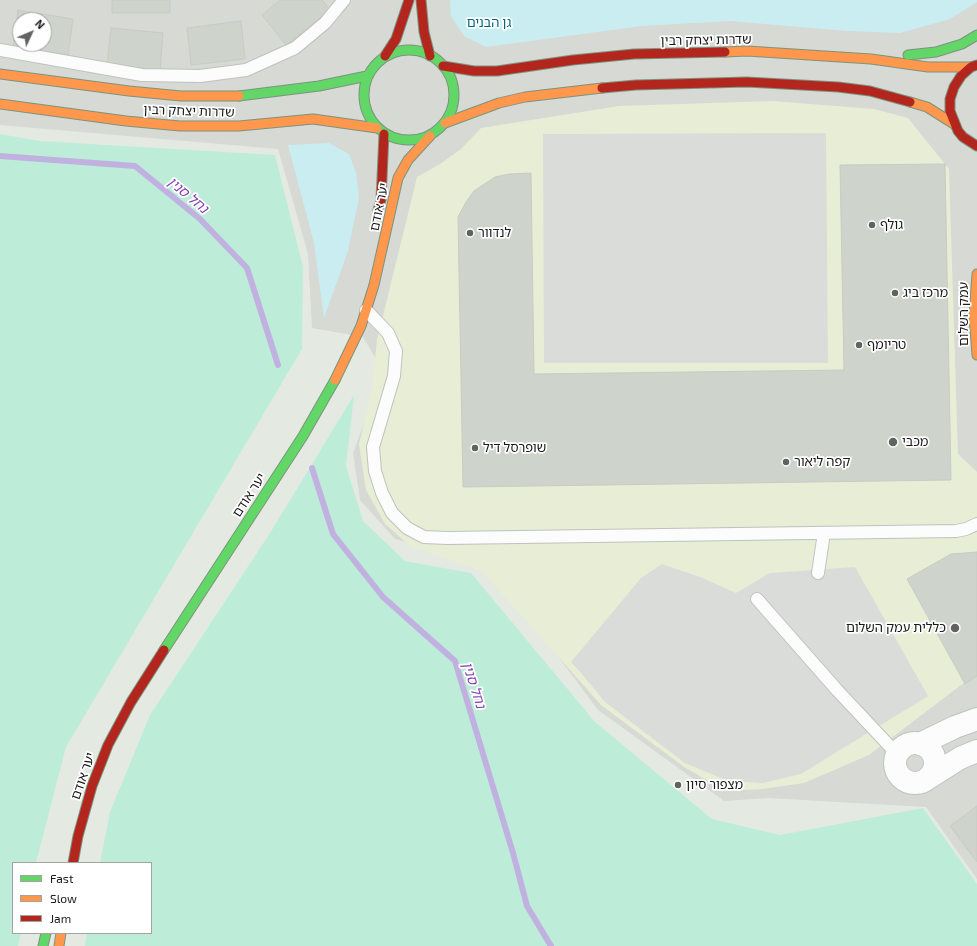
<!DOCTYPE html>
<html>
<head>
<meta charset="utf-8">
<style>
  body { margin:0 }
  #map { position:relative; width:977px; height:946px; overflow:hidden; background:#e4eae2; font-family:"Exo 2",sans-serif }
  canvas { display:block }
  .legend { position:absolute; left:12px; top:862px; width:140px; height:72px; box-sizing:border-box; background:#fff; border:1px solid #a3a3a3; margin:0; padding:5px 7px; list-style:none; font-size:12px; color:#1a1a1a }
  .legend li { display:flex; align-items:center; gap:8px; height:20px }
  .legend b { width:20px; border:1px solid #a3a3a3 }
  .north { position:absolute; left:12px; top:12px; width:40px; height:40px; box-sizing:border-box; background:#fff; border:1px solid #a3a3a3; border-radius:50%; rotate:46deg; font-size:11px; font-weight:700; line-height:16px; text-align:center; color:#1a1a1a }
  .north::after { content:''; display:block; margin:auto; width:14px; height:18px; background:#616360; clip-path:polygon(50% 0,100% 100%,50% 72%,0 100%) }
</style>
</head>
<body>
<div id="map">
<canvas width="977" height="946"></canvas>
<ul class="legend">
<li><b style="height:5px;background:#63d668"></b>Fast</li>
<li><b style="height:5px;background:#ff974d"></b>Slow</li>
<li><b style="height:5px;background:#b3261e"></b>Jam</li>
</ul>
<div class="north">N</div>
</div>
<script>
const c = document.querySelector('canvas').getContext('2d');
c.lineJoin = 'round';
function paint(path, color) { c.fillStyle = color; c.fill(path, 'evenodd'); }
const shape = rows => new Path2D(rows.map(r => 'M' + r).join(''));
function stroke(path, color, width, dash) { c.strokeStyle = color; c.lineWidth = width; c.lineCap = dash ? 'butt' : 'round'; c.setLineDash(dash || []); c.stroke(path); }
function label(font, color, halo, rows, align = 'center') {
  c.font = font + ' "Exo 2","Noto Sans Hebrew",sans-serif'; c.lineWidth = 3.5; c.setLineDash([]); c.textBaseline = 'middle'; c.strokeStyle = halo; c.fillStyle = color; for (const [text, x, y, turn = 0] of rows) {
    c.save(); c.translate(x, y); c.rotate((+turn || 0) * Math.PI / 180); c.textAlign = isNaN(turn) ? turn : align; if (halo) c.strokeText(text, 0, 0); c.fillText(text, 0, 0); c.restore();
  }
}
const residential = shape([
  [0,0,977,0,977,879,926,807,768,798,724,801,598,710,484,558,439,551,395,539,360,500,353,453,383,371,363,337,312,328,308,254,278,149,0,125],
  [20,20,44,20,44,44,20,44]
]);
const commercial = shape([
  [772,101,874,109,908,118,949,169,958,454,977,472,977,673,869,755,804,783,763,789,725,791,684,767,601,705,482,571,410,546,385,524,366,490,359,444,372,389,377,340,417,177,440,164,461,149,481,128,619,106]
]);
const grass = shape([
  [0,134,40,141,275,155,303,267,302,349,66,747,36,863,13,863,13,933,21,933,18,946,0,946],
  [354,395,346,466,363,521,405,561,471,573,595,722,712,819,780,835,923,808,977,884,977,946,85,946,87,933,151,933,151,863,100,863,110,812,150,715,270,533]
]);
const park = shape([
  [450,0,977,0,977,2,950,19,900,33,847,31,730,21,642,26,486,47,464,36,451,16],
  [329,143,349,154,356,172,359,198,348,251,324,318,314,243,288,145]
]);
const parking = shape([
  [826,133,828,363,544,363,543,134],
  [662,564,700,577,736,593,770,573,855,567,928,696,801,774,763,783,728,781,685,763,605,702,582,674,571,662,641,578]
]);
const stream = shape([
  [0,156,135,166,200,219,247,268,278,365],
  [312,468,333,534,383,597,455,661,513,853,527,906,551,946]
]);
const building = shape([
  [112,0,170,0,170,13,112,13,112,0],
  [280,0,322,0,330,10,286,45,262,15,280,0],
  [18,10,73,19,68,55,13,47,18,10],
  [20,20,44,20,44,44,20,44,20,20],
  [241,21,245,59,191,65,187,28,241,21],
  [111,28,163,33,160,71,107,65,111,28],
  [945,164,951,480,463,487,458,217,466,202,474,191,495,177,509,174,531,173,534,374,844,370,840,165,945,164],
  [977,552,977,676,965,684,907,579,951,554,977,552],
  [977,806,977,862,950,826,977,806]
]);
const lane = shape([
  [0,50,142,75,200,76,246,70,295,48,325,23,344,0],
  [366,310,388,333,396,351,394,376,373,447,375,471,382,493,392,513,407,528,424,537,447,538,956,531,966,529,977,524],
  [818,573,824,533],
  [757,599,837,690,897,754]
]);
const street = shape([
  '895 763a20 20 0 1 1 40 0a20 20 0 1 1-40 0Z',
  [920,744,955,727,977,719],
  [927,779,960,758,977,751]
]);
const fast = shape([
  '364 95a45 45 0 1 1 90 0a45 45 0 1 1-90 0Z',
  [908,55,936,52,962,44,977,35],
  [239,96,319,86,367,76],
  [164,650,303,436,335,380],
  [43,946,46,933]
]);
const slow = shape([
  [725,52,747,51,871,59,928,67,971,67],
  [0,74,129,91,181,96,239,96],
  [910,102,927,107,954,124],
  [0,104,126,121,180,126,239,126,313,119,377,128],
  [445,123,499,103,525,97,602,88],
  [977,274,974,316,977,355],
  [335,380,361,326,374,285,398,178,408,160,430,136],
  [59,946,61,933]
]);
const jam = shape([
  [421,0,424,32,430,56],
  [385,56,396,39,409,0],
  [977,65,971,67,961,76,954,87,950,99,950,111,958,131,963,137,977,146],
  [443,66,474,71,497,71,573,60,634,54,725,52],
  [602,88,636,85,747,82,838,87,870,91,910,102],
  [378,210,381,200,384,134],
  [73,863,78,836,92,786,108,745,131,702,164,650]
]);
const markers = [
  [872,225,4,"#616360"],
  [470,233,4,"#616360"],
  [895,293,4,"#616360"],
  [859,345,4,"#616360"],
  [893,442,5,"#616360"],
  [475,448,4,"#616360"],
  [786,462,4,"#616360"],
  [955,628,5,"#616360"],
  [678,785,4,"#616360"]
];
const parkNames = [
  ["גן הבנים",489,23]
];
const streetNames = [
  ["שדרות יצחק רבין",706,40,-1],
  ["שדרות יצחק רבין",189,111,2],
  ["יער אודם",379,207,-78],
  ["עמק השלום",964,314,-90],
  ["יער אודם",249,495,-57],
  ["יער אודם",83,776,-71]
];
const poiNames = [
  ["גולף",880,225],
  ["לנדוור",478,233],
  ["מרכז ביג",903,293],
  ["טריומף",867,345],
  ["מכבי",902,442],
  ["שופרסל דיל",483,448],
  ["קפה ליאור",794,462],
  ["כללית עמק השלום",946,628,"right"],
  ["מצפור סיון",686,785]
];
const waterNames = [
  ["נחל סנין",188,195,40],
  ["נחל סנין",474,685,72]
];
paint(residential, '#d6d9d4');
paint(commercial, '#e8eed5');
paint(grass, '#bdedd8');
paint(park, '#caedf2');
paint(parking, '#d9dcd8');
stroke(stream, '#c1b1e1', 6);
paint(building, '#ced3cb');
stroke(building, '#c7cdc3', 1);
stroke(lane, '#bfc2be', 14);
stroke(street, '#bfc2be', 24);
stroke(fast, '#7b947f', 11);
stroke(slow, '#7b947f', 11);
stroke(jam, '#7b947f', 11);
stroke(lane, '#fbfcfb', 12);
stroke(street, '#fbfcfb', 22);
stroke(fast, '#63d668', 9);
stroke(slow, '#ff974d', 9);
stroke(jam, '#b3261e', 9);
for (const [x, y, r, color] of markers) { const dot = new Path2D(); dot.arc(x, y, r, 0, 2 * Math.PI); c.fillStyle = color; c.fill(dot); stroke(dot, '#fff', 1.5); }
label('13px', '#006781', '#fff', parkNames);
label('13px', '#1a1a1a', '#fff', streetNames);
label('13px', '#1a1a1a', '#fff', poiNames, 'left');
label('italic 14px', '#863fb2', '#fff', waterNames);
</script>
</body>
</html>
